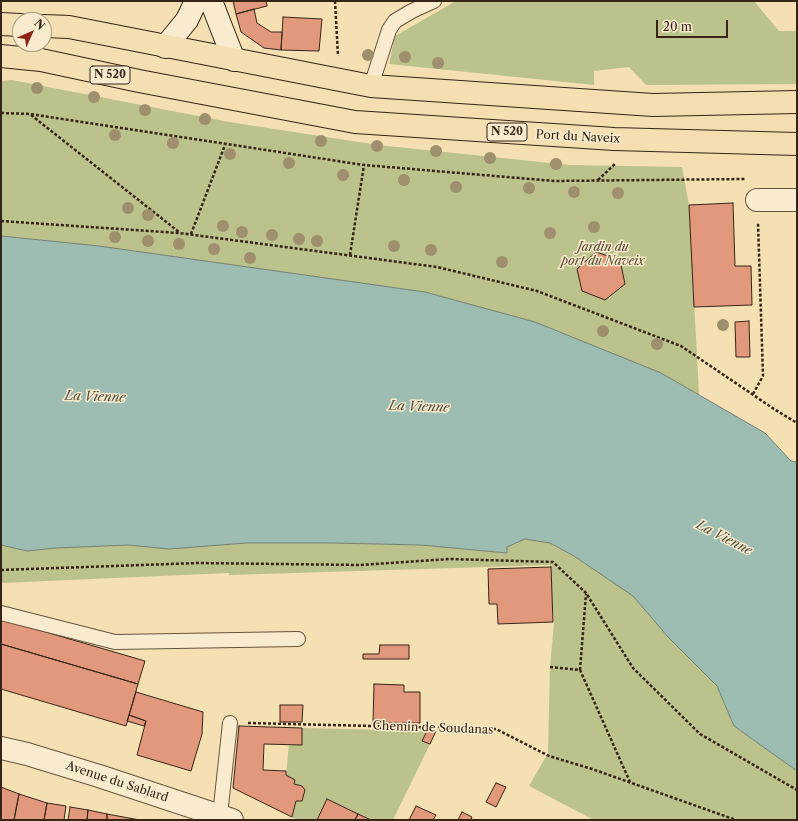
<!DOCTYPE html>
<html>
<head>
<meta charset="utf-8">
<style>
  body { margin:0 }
  #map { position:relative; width:798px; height:821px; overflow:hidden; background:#f4e0b3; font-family:"Libre Caslon Text",serif }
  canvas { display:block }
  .frame { position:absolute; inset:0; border:2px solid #362516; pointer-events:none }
  .north { position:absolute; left:12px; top:12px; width:40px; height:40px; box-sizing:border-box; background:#f8ebce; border:1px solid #aa9c84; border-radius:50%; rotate:45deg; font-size:11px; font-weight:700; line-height:16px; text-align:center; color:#362516 }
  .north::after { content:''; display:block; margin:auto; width:14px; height:18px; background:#8f2418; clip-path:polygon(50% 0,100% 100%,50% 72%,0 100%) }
  .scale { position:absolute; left:656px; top:20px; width:72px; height:18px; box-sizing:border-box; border:2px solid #362516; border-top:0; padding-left:5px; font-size:12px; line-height:14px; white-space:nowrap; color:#362516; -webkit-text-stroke:3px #f8ebce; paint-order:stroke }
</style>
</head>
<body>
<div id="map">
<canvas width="798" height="821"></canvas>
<div class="frame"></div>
<div class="north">N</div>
<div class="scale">20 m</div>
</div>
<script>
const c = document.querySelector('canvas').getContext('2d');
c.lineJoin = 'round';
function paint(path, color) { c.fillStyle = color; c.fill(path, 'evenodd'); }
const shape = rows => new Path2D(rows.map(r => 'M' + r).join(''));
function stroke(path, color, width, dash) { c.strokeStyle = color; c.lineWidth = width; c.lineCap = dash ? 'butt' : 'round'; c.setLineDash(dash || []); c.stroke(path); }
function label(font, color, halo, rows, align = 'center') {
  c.font = font + ' "Libre Caslon Text",serif'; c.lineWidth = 3; c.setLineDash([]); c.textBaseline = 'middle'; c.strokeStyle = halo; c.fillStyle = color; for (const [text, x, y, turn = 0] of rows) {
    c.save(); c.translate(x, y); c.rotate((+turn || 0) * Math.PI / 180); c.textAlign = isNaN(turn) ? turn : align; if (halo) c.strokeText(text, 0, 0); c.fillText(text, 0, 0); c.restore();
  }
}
const green = shape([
  [456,1,754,1,779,31,797,31,797,84,646,85,629,67,594,71,594,85,389,64,395,36],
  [12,80,229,122,378,145,569,165,682,167,689,205,699,395,661,373,535,322,425,292,99,246,1,236,1,81],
  [525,539,550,543,574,556,633,596,668,637,717,686,734,726,797,771,797,820,594,820,529,786,548,753,550,667,554,623,550,565,229,575,229,573,1,583,1,545,27,551,56,548,128,545,169,549,246,543,332,543,421,545,507,553,507,547],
  [302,728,427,731,422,741,430,744,393,820,371,820,327,799,317,820,298,820,292,817,296,801,302,801,305,790,302,786,294,784,295,780,286,775,289,744,302,745]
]);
const water = shape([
  [1,236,99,246,425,292,535,322,661,373,765,433,791,461,797,462,797,771,734,726,717,686,668,637,633,596,574,556,550,543,525,539,507,547,507,553,421,545,332,543,246,543,169,549,128,545,56,548,27,551,1,545,1,236]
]);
const building = shape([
  [233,1,266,1,267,6,236,14,233,1],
  [254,9,257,23,271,32,282,32,281,50,264,48,241,32,236,14,254,9],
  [283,17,322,19,319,51,281,50,283,17],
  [733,203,735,266,751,266,752,305,694,307,689,205,733,203],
  [596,252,620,260,625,284,605,300,582,291,577,269,596,252],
  [749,321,750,357,736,357,735,322,749,321],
  [551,567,553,622,498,624,497,604,489,604,488,569,551,567],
  [1,619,145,661,138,684,1,644,1,619],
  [1,644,138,684,126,726,1,689,1,644],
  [380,645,409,645,409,659,363,659,363,654,379,654,380,645],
  [374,684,404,685,404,692,420,692,420,723,373,723,374,684],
  [136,692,203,712,202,734,191,771,137,755,146,721,129,715,136,692],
  [280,705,303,705,302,722,280,722,280,705],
  [129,715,146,721,144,726,127,721,129,715],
  [239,726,302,728,302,745,264,744,263,770,286,771,286,775,295,780,294,784,302,786,305,790,302,801,296,801,292,817,233,788,239,726],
  [427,731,436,731,430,744,422,741,427,731],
  [496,783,506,787,496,807,486,802,496,783],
  [1,787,19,794,14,820,1,820,1,787],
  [19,794,47,803,44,820,14,820,19,794],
  [327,799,358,814,355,820,317,820,327,799],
  [47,803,66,806,64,820,44,820,47,803],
  [416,806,436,815,433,820,409,820,416,806],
  [70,807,88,810,87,820,68,820,70,807],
  [88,810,107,814,107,820,87,820,88,810],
  [462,812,472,817,471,820,458,820,462,812],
  [107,814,140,820,107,820,107,814],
  [358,814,371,820,355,820,358,814]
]);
const path = shape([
  [335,1,338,56],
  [1,113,30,114,364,165,554,181,746,179],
  [31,115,179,232],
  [598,180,616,163],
  [1,221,179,233,437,267,537,291,681,346,774,409,797,423],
  [191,234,225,145],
  [350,255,364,165],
  [753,394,763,376,758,223],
  [1,570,198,563,360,565,450,559,553,562,586,593,633,668,700,734,797,790],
  [550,667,580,670,630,782],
  [580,670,586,594],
  [248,723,496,729,549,756,592,769,736,820]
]);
const service = shape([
  [371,86,389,30,395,21,412,11,434,1],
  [1,613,115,642,298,639],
  [220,815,230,723]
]);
const minor = shape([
  [757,200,797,200]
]);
const tertiary = shape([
  [1,748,27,754,99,776,232,820]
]);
const secondary = shape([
  [211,1,234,60],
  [165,47,187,20,196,1]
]);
const primary = shape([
  [1,24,20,25],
  [44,26,69,27,371,86,653,105,797,102],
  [1,56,41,60,139,81,355,122,614,139,797,144]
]);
const trees = [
  [368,55],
  [405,57],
  [438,63],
  [37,88],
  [94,97],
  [145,110],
  [205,119],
  [115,135],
  [321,141],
  [173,143],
  [377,146],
  [436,151],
  [230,154],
  [490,158],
  [289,163],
  [556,164],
  [343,175],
  [404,180],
  [456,187],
  [529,188],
  [574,192],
  [618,193],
  [128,208],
  [148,215],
  [223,226],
  [594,227],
  [242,232],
  [550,233],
  [272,235],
  [115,237],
  [299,239],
  [148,241],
  [317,241],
  [179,244],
  [394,246],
  [214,249],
  [431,250],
  [250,258],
  [502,262],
  [723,325],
  [603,331],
  [657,344]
];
const shields = [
  [110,75,40],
  [507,132,40]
];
const shieldNames = [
  ["N 520",110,75],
  ["N 520",507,132]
];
const streetNames = [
  ["Port du Naveix",578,137,3],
  ["Chemin de Soudanas",433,728,2],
  ["Avenue du Sablard",117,782,18]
];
const parkNames = [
  ["Jardin du",603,248],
  ["port du Naveix",603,262]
];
const waterNames = [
  ["La Vienne",95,397,2],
  ["La Vienne",419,407,2],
  ["La Vienne",724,538,27]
];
paint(green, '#bbc28c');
paint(water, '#9dbcb2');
stroke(water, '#748074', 1);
paint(building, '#e1987d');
stroke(building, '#362516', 1);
stroke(service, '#66543d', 16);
stroke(minor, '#66543d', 24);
stroke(tertiary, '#66543d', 24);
stroke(secondary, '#362516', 24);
stroke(primary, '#362516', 24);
stroke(path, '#362516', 2.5, [3, 2]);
stroke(service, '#f8ebce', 14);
stroke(minor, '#f8ebce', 22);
stroke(tertiary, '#f8ebce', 22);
stroke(secondary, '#f8ebce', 22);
stroke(primary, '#f4e0b3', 22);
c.fillStyle = '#9e8f6d';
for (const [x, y] of trees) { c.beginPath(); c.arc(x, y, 6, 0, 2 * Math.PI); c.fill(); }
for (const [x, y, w] of shields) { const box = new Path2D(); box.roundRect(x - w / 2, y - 9, w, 18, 3); c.fillStyle = '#f8ebce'; c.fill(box); stroke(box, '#362516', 1); }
label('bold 11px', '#362516', null, shieldNames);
label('12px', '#362516', '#f8ebce', streetNames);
label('italic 12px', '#574c34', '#f8ebce', parkNames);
label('italic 13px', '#555245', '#f8ebce', waterNames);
</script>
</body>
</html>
